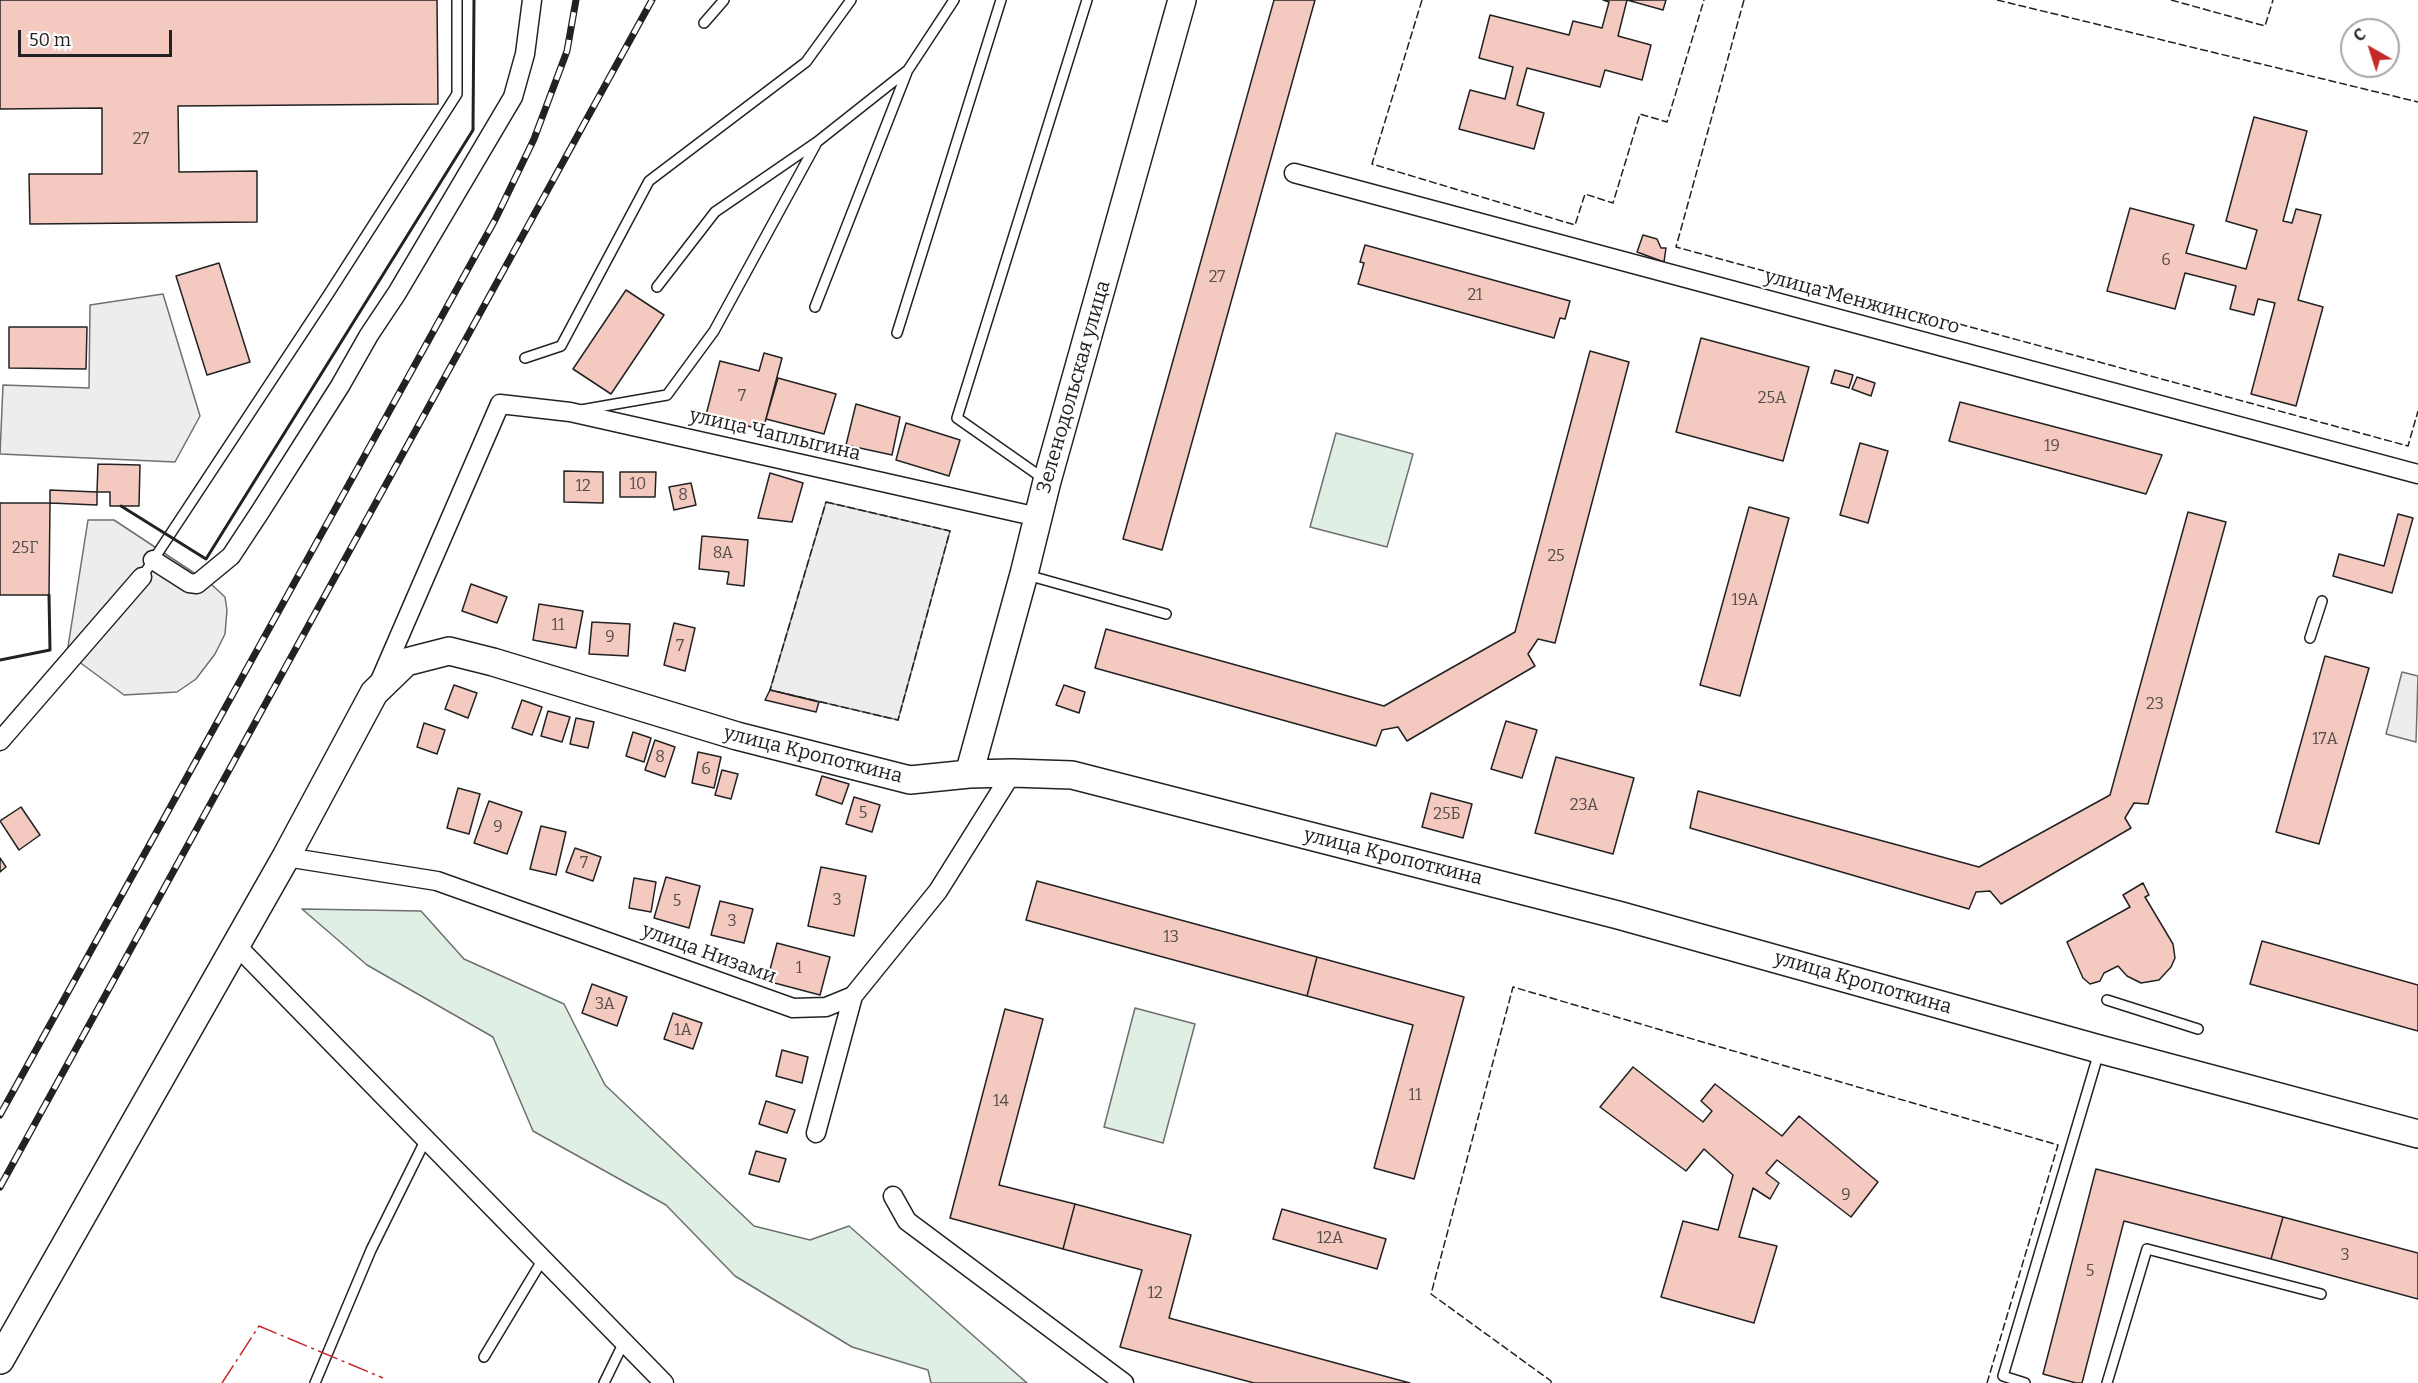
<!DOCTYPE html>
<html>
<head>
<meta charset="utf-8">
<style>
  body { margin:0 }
  #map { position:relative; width:2418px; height:1383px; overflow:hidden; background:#fff; font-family:Bitter,serif }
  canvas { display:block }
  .north { position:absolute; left:2340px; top:18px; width:60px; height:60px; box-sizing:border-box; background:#fff; border:2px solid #a7a7a7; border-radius:50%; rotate:321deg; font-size:16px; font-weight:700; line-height:24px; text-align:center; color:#222 }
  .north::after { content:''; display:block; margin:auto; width:21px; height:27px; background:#c62828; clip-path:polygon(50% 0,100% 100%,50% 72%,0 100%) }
  .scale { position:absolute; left:18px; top:30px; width:154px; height:27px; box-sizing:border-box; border:3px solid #222; border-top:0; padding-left:8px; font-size:18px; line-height:21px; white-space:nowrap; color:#222; -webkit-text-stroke:4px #fff; paint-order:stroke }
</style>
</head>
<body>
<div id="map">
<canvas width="2418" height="1383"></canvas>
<div class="north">С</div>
<div class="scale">50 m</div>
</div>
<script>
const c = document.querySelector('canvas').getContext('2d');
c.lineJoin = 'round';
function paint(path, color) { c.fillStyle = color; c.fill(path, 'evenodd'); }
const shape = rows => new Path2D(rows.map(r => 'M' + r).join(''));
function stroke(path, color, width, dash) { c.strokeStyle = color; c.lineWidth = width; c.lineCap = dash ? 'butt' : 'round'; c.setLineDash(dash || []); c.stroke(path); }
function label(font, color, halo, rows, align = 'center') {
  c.font = font + ' Bitter,serif'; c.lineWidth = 4.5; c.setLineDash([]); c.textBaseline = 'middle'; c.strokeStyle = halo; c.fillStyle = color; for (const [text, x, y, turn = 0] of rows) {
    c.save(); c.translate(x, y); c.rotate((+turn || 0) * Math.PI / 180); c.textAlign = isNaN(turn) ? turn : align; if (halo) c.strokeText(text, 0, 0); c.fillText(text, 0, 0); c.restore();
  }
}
const green = shape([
  [1336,433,1413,454,1387,547,1310,527,1336,433],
  [302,909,421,911,464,959,564,1004,605,1085,754,1226,810,1240,849,1226,1027,1383,931,1383,928,1370,852,1347,735,1276,666,1205,533,1131,493,1037,367,965,302,909],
  [1135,1008,1195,1024,1163,1143,1104,1127,1135,1008]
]);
const parking = shape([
  [163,294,200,416,175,462,0,454,3,385,89,388,90,305,163,294],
  [826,502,950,531,898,720,770,690,826,502],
  [88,520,114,520,211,584,225,597,227,610,225,634,215,654,196,679,177,692,124,695,67,653,88,520],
  [2402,672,2418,676,2416,742,2386,734,2402,672]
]);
const building = shape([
  [0,0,437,0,438,104,178,106,179,172,257,171,257,222,30,224,29,174,102,174,102,108,0,109,0,0],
  [1274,0,1315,0,1162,550,1123,539,1274,0],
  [1603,0,1666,0,1663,10,1627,0,1618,36,1651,45,1642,80,1605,70,1600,87,1527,68,1517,105,1544,113,1534,149,1459,129,1470,90,1505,99,1513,67,1479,58,1490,15,1569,35,1573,21,1602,28,1609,2,1603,0],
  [2254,117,2307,131,2283,221,2292,223,2296,209,2321,215,2298,300,2323,307,2296,406,2251,394,2275,303,2258,299,2254,315,2230,309,2236,286,2185,273,2175,309,2107,291,2130,208,2194,225,2186,253,2246,269,2257,230,2226,221,2254,117],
  [1643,235,1657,239,1661,248,1666,248,1664,262,1637,252,1643,235],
  [1365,245,1570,301,1565,319,1560,318,1554,338,1358,284,1364,263,1360,262,1365,245],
  [219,263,250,362,207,375,176,276,219,263],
  [626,290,664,315,611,394,573,369,626,290],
  [9,327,87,327,86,369,9,368,9,327],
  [1701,338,1809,367,1783,461,1676,432,1701,338],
  [1590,351,1629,362,1555,643,1538,639,1528,654,1535,666,1407,741,1398,727,1382,730,1376,746,1095,668,1106,629,1384,706,1515,632,1590,351],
  [764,353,782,358,763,430,706,415,720,361,759,371,764,353],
  [1835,370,1853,375,1849,388,1831,383,1835,370],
  [1857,377,1875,383,1871,396,1852,389,1857,377],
  [778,378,836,394,824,434,766,419,778,378],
  [1960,402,2162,455,2146,494,1949,441,1960,402],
  [856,404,900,417,892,455,846,445,856,404],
  [906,423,960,440,949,476,896,460,906,423],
  [1860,443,1888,451,1868,523,1840,515,1860,443],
  [98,464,140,465,139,506,110,506,110,492,97,492,98,464],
  [564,471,603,472,603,503,564,502,564,471],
  [620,472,656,472,655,497,620,497,620,472],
  [770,473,803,483,792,522,758,518,770,473],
  [691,483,696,505,674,510,669,487,691,483],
  [50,490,97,492,97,505,50,503,50,490],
  [0,503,50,503,49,595,0,595,0,503],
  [1749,507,1789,518,1740,696,1700,685,1749,507],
  [2188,512,2226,522,2148,804,2134,803,2125,818,2131,828,2001,904,1990,891,1976,892,1969,909,1690,828,1698,791,1979,867,2110,795,2188,512],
  [2398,514,2413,518,2392,593,2333,576,2339,554,2384,566,2398,514],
  [702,536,748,540,744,586,727,584,729,572,699,569,702,536],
  [471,584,507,597,497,623,462,611,471,584],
  [539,604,583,611,576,648,533,640,539,604],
  [592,622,630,624,628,656,589,654,592,622],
  [674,623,695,628,685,671,664,665,674,623],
  [2325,656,2369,668,2319,844,2276,832,2325,656],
  [454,685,477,693,468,718,445,709,454,685],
  [1064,685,1085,692,1079,713,1056,705,1064,685],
  [770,690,819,702,816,712,765,700,770,690],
  [522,700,542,707,532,735,512,728,522,700],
  [548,711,570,717,562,742,541,736,548,711],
  [576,718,594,722,588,748,570,744,576,718],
  [1506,721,1537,730,1522,778,1491,769,1506,721],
  [424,723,445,730,437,754,417,747,424,723],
  [633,732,651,738,644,762,626,756,633,732],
  [655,740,675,747,665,777,645,770,655,740],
  [698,752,721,757,714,788,692,783,698,752],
  [1556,757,1634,778,1613,854,1535,833,1556,757],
  [722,770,738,774,731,799,715,795,722,770],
  [822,776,849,784,842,804,816,795,822,776],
  [458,788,480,794,469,834,447,828,458,788],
  [1431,793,1472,804,1463,838,1422,827,1431,793],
  [854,797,880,805,872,832,846,824,854,797],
  [489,801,522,812,507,854,474,843,489,801],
  [21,807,40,835,19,850,0,821,21,807],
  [541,826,566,832,556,875,530,869,541,826],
  [575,848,601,857,593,881,566,872,575,848],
  [0,858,6,867,0,872,0,858],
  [821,867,866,876,854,936,808,926,821,867],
  [666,877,700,886,689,928,654,918,666,877],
  [634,878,656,882,651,912,629,908,634,878],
  [1037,881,1317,957,1307,996,1026,920,1037,881],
  [2143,883,2149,895,2145,897,2173,944,2175,958,2171,967,2159,980,2141,983,2127,976,2118,966,2104,973,2100,981,2090,984,2083,978,2067,942,2130,907,2123,895,2143,883],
  [720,901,753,909,744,943,711,935,720,901],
  [2262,941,2418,985,2418,1031,2250,984,2262,941],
  [777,943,830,957,820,995,767,981,777,943],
  [1317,957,1464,997,1414,1179,1374,1168,1413,1025,1307,996,1317,957],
  [592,984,627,997,617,1026,582,1013,592,984],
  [1005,1009,1043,1019,999,1185,1075,1204,1063,1249,950,1218,1005,1009],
  [673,1013,702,1023,693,1049,664,1039,673,1013],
  [782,1050,808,1057,802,1083,776,1076,782,1050],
  [1633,1067,1703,1122,1712,1111,1701,1101,1715,1084,1782,1136,1799,1116,1878,1182,1851,1217,1777,1160,1766,1173,1779,1183,1770,1199,1753,1188,1739,1237,1777,1246,1754,1323,1661,1297,1683,1221,1718,1230,1733,1175,1704,1149,1686,1171,1600,1107,1633,1067],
  [766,1101,795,1110,787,1133,759,1124,766,1101],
  [756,1151,786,1159,779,1182,749,1174,756,1151],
  [2096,1169,2283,1217,2271,1259,2124,1221,2082,1383,2076,1383,2043,1374,2096,1169],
  [1075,1204,1191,1235,1169,1318,1410,1383,1254,1383,1120,1347,1142,1270,1063,1249,1075,1204],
  [1282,1209,1386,1239,1377,1269,1273,1239,1282,1209],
  [2283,1217,2418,1253,2418,1299,2271,1259,2283,1217]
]);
const lane = shape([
  [704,23,724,0],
  [657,287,715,212,817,142,908,70,954,0],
  [815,307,907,72],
  [897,333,1001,0],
  [525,358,561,346,649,181,806,62,851,0],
  [581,410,667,395,714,331,816,144],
  [1044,479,957,418,1087,0],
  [1027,575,1166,614],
  [142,577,328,295,457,94,457,0],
  [2310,638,2322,601],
  [2107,1000,2198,1029],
  [484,1357,543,1259],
  [315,1383,371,1250,426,1139],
  [604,1383,624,1342],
  [2025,1383,2003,1376,2099,1052],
  [2107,1383,2147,1249,2321,1294]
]);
const street = shape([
  [1294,173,2418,474],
  [153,560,189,583,197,584,231,556,260,512,340,386,369,335,397,293,513,97,525,54,532,0],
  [379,683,500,404,570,412,1038,517],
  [0,741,142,577],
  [286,857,437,881,793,1008,826,1007,853,996,938,891,1012,773],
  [236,945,664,1383],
  [816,1133,853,996],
  [893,1196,907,1221,1124,1383]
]);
const secondary = shape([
  [969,774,1024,574,1047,481,1182,0],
  [0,1360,286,857,374,693,406,662,449,651,493,662,737,736,910,780,969,774,1012,773,1072,775,1618,915,2099,1049,2418,1134]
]);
const rail = shape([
  [0,1115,495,220,534,139,567,51,576,0],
  [0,1187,652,0]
]);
const fence = shape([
  [1422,0,1372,164,1575,225,1585,194,1613,203,1640,114,1667,122,1704,0],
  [1744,0,1676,247,2408,446,2418,411],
  [1997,0,2418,102],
  [2171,0,2265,26,2273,0],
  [826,502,950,531,898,720,770,690,826,502],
  [1551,1383,1551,1381,1431,1294,1513,987,2058,1145,1987,1383]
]);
const wall = shape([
  [121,506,206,559,473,130,474,0],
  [0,660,50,650,49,595]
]);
const power = shape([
  [222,1383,259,1326,383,1378]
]);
const numberNames = [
  ["27",141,140],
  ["6",2166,261],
  ["27",1217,278],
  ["21",1475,296],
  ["7",742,397],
  ["25А",1772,399],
  ["19",2052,447],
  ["10",638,485],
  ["12",583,487],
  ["8",683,496],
  ["25Г",25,549],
  ["8А",723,554],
  ["25",1556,557],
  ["19А",1745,601],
  ["11",558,626],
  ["9",610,638],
  ["7",680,647],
  ["23",2155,705],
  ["17А",2325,740],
  ["8",660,758],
  ["6",706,770],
  ["23А",1584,806],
  ["5",863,814],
  ["25Б",1447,815],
  ["9",498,828],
  ["7",584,864],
  ["3",837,901],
  ["5",677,902],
  ["3",732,922],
  ["13",1171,938],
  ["1",799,969],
  ["3А",605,1005],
  ["1А",683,1031],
  ["11",1415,1096],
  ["14",1001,1102],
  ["9",1846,1196],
  ["12А",1330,1239],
  ["3",2345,1256],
  ["5",2090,1272],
  ["12",1155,1294]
];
const streetNames = [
  ["улица Менжинского",1862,302,15],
  ["Зеленодольская улица",1074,387,-74],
  ["улица Чаплыгина",775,435,13],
  ["улица Кропоткина",813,755,14],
  ["улица Кропоткина",1393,857,14],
  ["улица Низами",709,954,20],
  ["улица Кропоткина",1863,983,16]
];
paint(green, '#e0efe3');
stroke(green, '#6f6f6f', 1.5);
paint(parking, '#ededed');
stroke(parking, '#6f6f6f', 1.5);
paint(building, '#f3c9c0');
stroke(building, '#222', 1.5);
stroke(lane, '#222', 12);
stroke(street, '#222', 21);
stroke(secondary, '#222', 30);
stroke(lane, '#fff', 9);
stroke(street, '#fff', 18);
stroke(secondary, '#fff', 27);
stroke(rail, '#222', 7);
stroke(rail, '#fff', 4.5, [14]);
stroke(fence, '#222', 1.5, [8, 3]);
stroke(wall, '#222', 3);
stroke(power, '#c62828', 1.5, [21, 4.5, 3, 4.5]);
label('16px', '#564c4a', null, numberNames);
label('20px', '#222', '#fff', streetNames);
</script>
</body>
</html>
